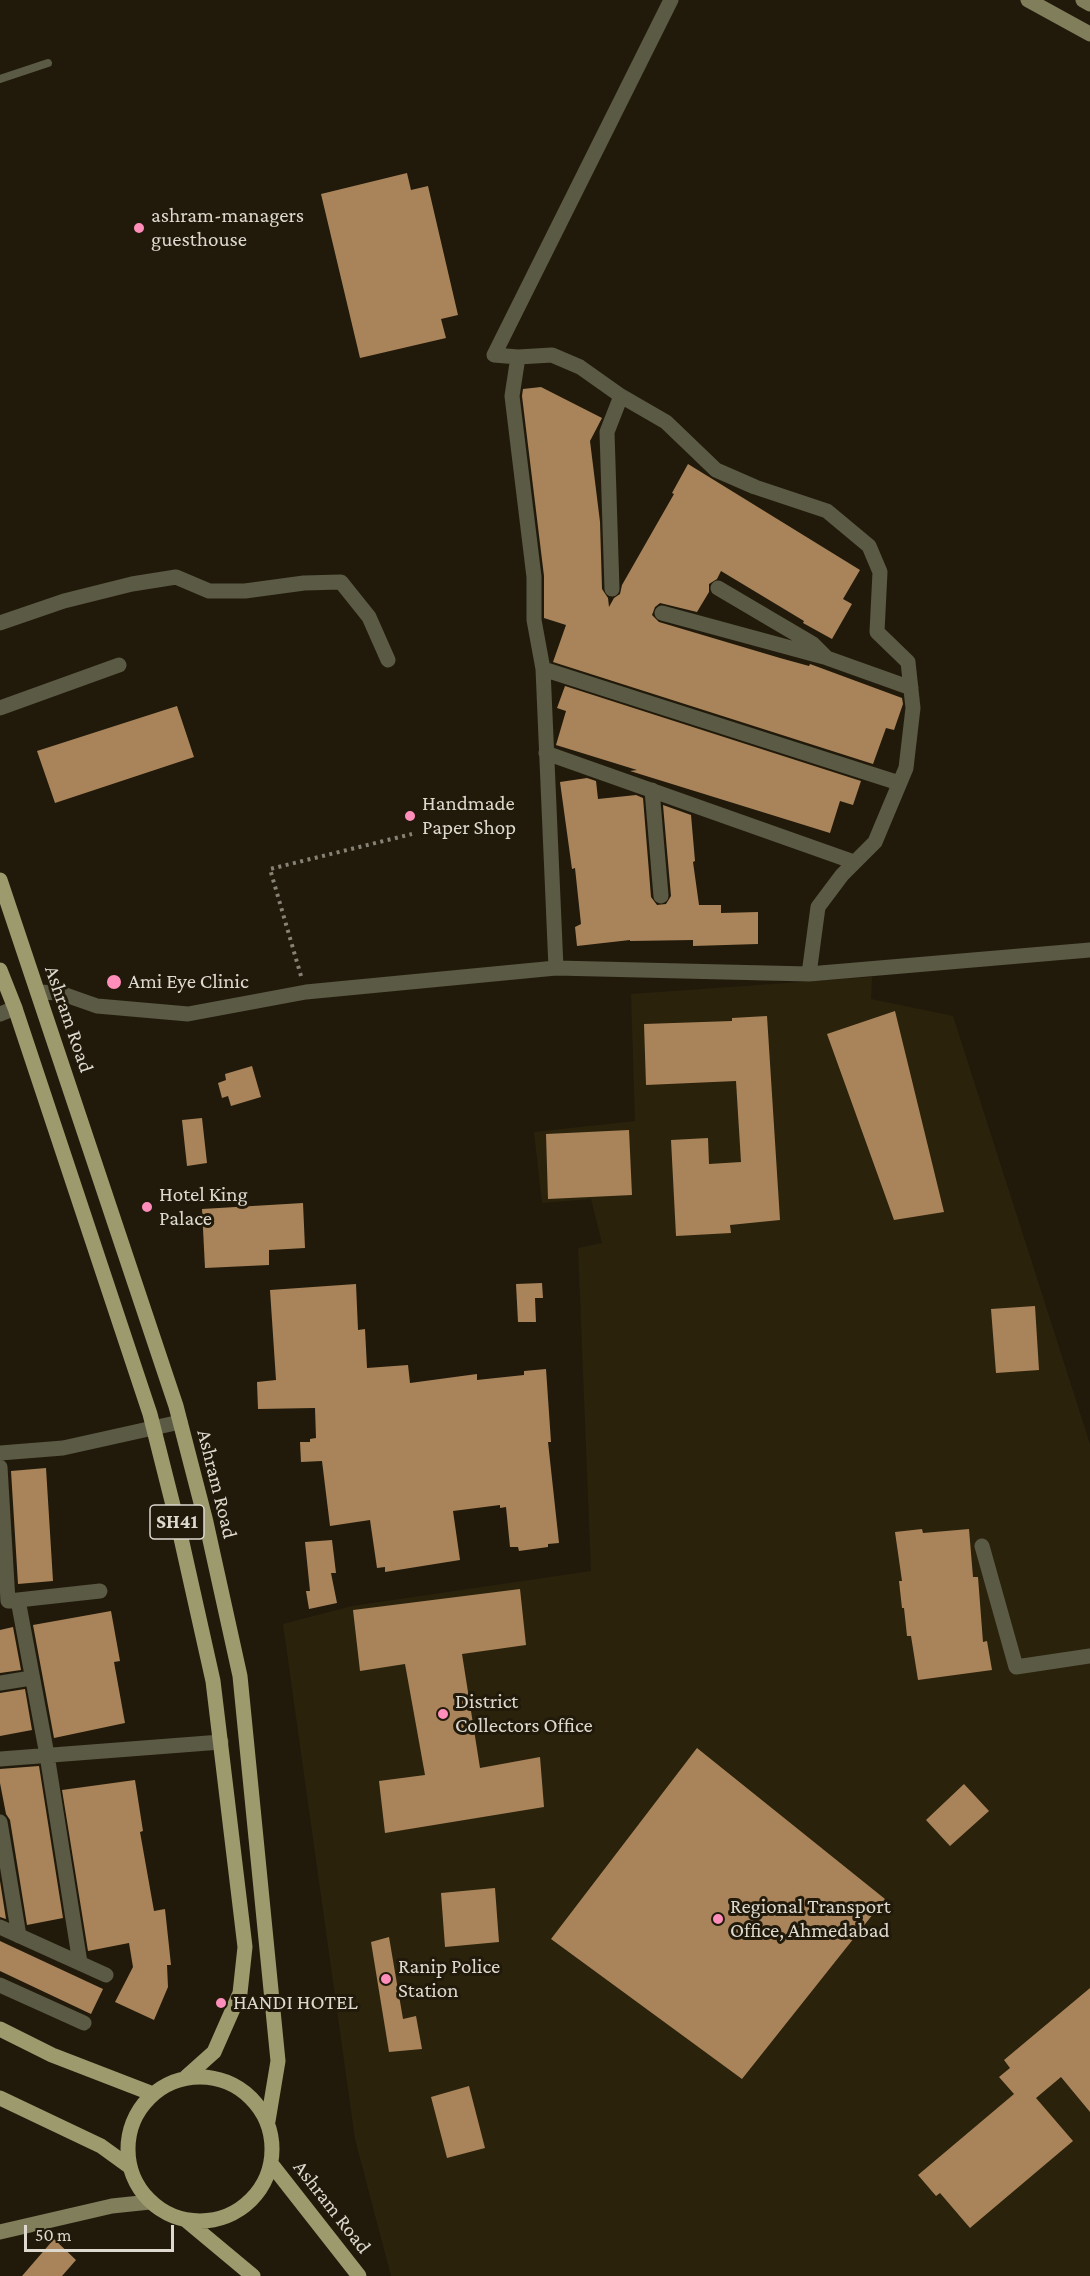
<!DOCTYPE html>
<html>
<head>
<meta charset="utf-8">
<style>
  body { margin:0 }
  #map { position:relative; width:1090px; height:2276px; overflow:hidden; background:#211a0b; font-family:"Crimson Pro",serif }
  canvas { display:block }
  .scale { position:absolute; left:24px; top:2225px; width:150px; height:27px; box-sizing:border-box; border:3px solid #ddd9cf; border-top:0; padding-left:8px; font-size:18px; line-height:21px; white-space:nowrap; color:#ddd9cf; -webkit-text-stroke:4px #211a0b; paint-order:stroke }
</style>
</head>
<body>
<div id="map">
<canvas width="1090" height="2276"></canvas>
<div class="scale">50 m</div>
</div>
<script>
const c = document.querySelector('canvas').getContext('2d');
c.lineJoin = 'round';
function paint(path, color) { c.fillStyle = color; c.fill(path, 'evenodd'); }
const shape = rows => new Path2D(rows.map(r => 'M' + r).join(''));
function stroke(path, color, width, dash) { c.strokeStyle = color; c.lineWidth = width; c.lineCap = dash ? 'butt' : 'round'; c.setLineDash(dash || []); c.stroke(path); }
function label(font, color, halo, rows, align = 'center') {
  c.font = font + ' "Crimson Pro",serif'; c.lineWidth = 6; c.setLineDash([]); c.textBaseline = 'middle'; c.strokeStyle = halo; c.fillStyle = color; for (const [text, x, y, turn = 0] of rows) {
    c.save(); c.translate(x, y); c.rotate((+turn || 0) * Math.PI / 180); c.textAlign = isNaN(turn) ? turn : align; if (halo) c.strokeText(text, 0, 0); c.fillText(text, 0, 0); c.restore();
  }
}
const built = shape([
  [872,977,871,999,953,1016,1090,1444,1090,2276,391,2276,355,2139,283,1624,352,1606,591,1571,578,1248,602,1243,591,1199,542,1203,534,1132,635,1121,631,994]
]);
const building = shape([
  [407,173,411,190,428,186,458,315,441,319,446,338,360,358,321,194],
  [541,387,602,418,590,441,600,522,602,589,608,598,609,607,614,598,620,594,622,585,674,494,672,493,688,464,860,570,843,599,852,604,832,639,803,623,804,621,721,571,717,579,709,584,709,592,697,612,660,603,655,607,652,615,659,622,780,658,809,666,810,664,902,698,903,704,894,730,886,728,873,764,553,662,566,625,544,618,544,576,522,396,523,389],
  [565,686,861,781,853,805,840,801,830,833,630,771,637,770,556,745,566,711,557,708],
  [177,706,194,757,55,803,37,751],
  [587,778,596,781,598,799,636,795,643,798,651,897,657,905,666,904,671,896,663,805,691,815,695,861,693,862,699,905,721,905,721,913,758,912,758,944,693,946,693,940,630,941,630,940,577,946,575,927,581,924,575,868,572,869,560,782],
  [895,1011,944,1212,894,1220,827,1034],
  [767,1016,780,1220,730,1225,731,1233,676,1236,671,1140,708,1138,709,1164,741,1162,736,1081,646,1085,644,1024,732,1021,732,1018],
  [252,1066,261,1097,231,1106,228,1096,222,1098,218,1083,226,1080,225,1074],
  [202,1118,207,1163,187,1166,182,1120],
  [629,1130,632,1195,548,1199,546,1134],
  [303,1203,305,1248,269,1250,269,1265,205,1268,202,1209],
  [542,1283,543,1298,535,1298,536,1322,518,1322,516,1284],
  [356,1284,358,1330,365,1329,367,1368,408,1365,410,1383,477,1374,477,1380,524,1375,524,1371,546,1369,551,1442,548,1442,559,1543,548,1544,548,1547,519,1551,518,1547,510,1547,506,1507,500,1508,500,1505,453,1511,460,1560,385,1572,385,1567,377,1568,370,1520,330,1526,322,1461,301,1462,300,1442,310,1442,310,1439,316,1438,315,1408,258,1409,257,1382,276,1380,270,1290],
  [1035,1306,1039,1370,996,1373,991,1309],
  [46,1468,53,1581,18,1584,11,1471],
  [922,1529,923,1533,969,1529,973,1577,978,1577,983,1642,987,1641,992,1670,918,1680,911,1636,907,1636,904,1608,902,1608,899,1581,902,1581,895,1532],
  [332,1540,336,1573,331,1573,337,1603,309,1609,306,1591,310,1591,305,1542],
  [520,1589,526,1645,462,1654,480,1768,540,1757,544,1807,385,1833,379,1781,425,1775,405,1664,360,1671,353,1610],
  [111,1611,120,1661,114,1662,125,1723,54,1738,33,1625],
  [13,1627,21,1670,0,1673,0,1630],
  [25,1689,32,1730,0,1736,0,1693],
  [697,1748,885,1899,742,2079,551,1939],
  [39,1766,63,1918,27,1925,10,1820,6,1814,0,1783,0,1769],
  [135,1780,143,1831,140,1832,154,1911,165,1909,171,1965,167,1965,168,1987,154,2020,115,2002,133,1967,129,1943,88,1951,62,1790],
  [964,1784,989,1811,950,1846,926,1820],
  [0,1881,6,1919,0,1917],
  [495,1888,499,1942,445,1947,441,1893],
  [389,1937,403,2019,416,2016,422,2049,389,2052,371,1942],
  [0,1941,103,1989,91,2014,0,1971],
  [1090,1988,1090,2112,1061,2077,1036,2098,1073,2141,970,2228,940,2193,936,2196,918,2175,1014,2094,999,2077,1010,2068,1004,2060],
  [469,2086,485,2148,447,2158,431,2097],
  [54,2239,76,2260,62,2276,22,2276]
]);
const path = shape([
  [301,976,270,869,412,834]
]);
const lane = shape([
  [0,79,48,63]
]);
const street = shape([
  [518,357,494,355,671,0],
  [718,588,813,644,827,658,911,688],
  [612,589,607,432,621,396],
  [662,613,824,657],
  [0,623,64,601,132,584,176,577,209,591,245,591,304,583,341,582,369,617,388,660],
  [543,669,899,783],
  [0,708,119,665],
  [546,753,854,862],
  [652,790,661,896],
  [556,968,543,669,534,620,534,577,512,396,518,357,552,355,580,367,621,396,666,422,716,470,755,487,827,511,869,546,880,572,877,632,908,662,913,708,906,768,875,842,842,875,818,907,809,974],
  [38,992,60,993,97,1006,188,1014,306,992,556,968,809,974,1090,950],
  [0,1014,15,1008],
  [0,1453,63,1448,180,1422],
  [0,1467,8,1601],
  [982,1546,1016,1667,1090,1656],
  [18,1600,47,1755,80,1963],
  [9,1601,100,1591],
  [0,1683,31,1678],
  [0,1759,221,1742],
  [0,1822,19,1936],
  [0,1927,106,1975],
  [0,1985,84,2023]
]);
const secondary = shape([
  [1028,0,1090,34],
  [1083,0,1090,4],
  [0,2232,112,2206,150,2202]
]);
const primary = shape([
  [0,880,176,1406,206,1522,240,1676,278,2061,268,2121],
  [0,970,15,1008,150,1414,179,1529,213,1681,245,1947,240,1993,214,2052,186,2077],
  [0,2029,52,2055,153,2094],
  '128 2149a72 72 0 1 1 144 0a72 72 0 1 1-144 0Z',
  [0,2098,101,2146,130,2167],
  [272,2165,359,2276],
  [187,2221,253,2276]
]);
const markers = [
  [139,228,6,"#ff8eba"],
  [410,816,6,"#ff8eba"],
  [114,982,8,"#ff8eba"],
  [147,1207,6,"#ff8eba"],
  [443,1714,6,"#ff8eba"],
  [718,1919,6,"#ff8eba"],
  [386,1979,6,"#ff8eba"],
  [221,2003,6,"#ff8eba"]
];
const shields = [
  [177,1522,54]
];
const shieldNames = [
  ["SH41",177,1522]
];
const poiNames = [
  ["ashram-managers",151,216],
  ["guesthouse",151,240],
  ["Handmade",422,804],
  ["Paper Shop",422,828],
  ["Ami Eye Clinic",128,982],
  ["Hotel King",159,1195],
  ["Palace",159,1219],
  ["District",455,1702],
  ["Collectors Office",455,1726],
  ["Regional Transport",730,1907],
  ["Office, Ahmedabad",730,1931],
  ["Ranip Police",398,1967],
  ["Station",398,1991],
  ["HANDI HOTEL",233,2003]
];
const streetNames = [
  ["Ashram Road",69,1019,71],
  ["Ashram Road",217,1484,76],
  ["Ashram Road",332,2207,52]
];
paint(built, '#2b220c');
paint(building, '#a9845a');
stroke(path, '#878276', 4, [3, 4.5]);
stroke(lane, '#5b5a45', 8);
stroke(street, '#5b5a45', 15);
stroke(secondary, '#807e5b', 15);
stroke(primary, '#9d9a6d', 15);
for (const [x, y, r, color] of markers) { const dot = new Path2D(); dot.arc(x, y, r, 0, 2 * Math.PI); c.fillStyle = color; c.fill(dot); stroke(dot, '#211a0b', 2); }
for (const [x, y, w] of shields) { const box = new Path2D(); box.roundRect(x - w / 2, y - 17, w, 34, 4.5); c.fillStyle = '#211a0b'; c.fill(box); stroke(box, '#ddd9cf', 1.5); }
label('bold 20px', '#ddd9cf', null, shieldNames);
label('21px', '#ddd9cf', '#211a0b', poiNames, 'left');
label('21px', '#ddd9cf', '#211a0b', streetNames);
</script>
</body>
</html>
